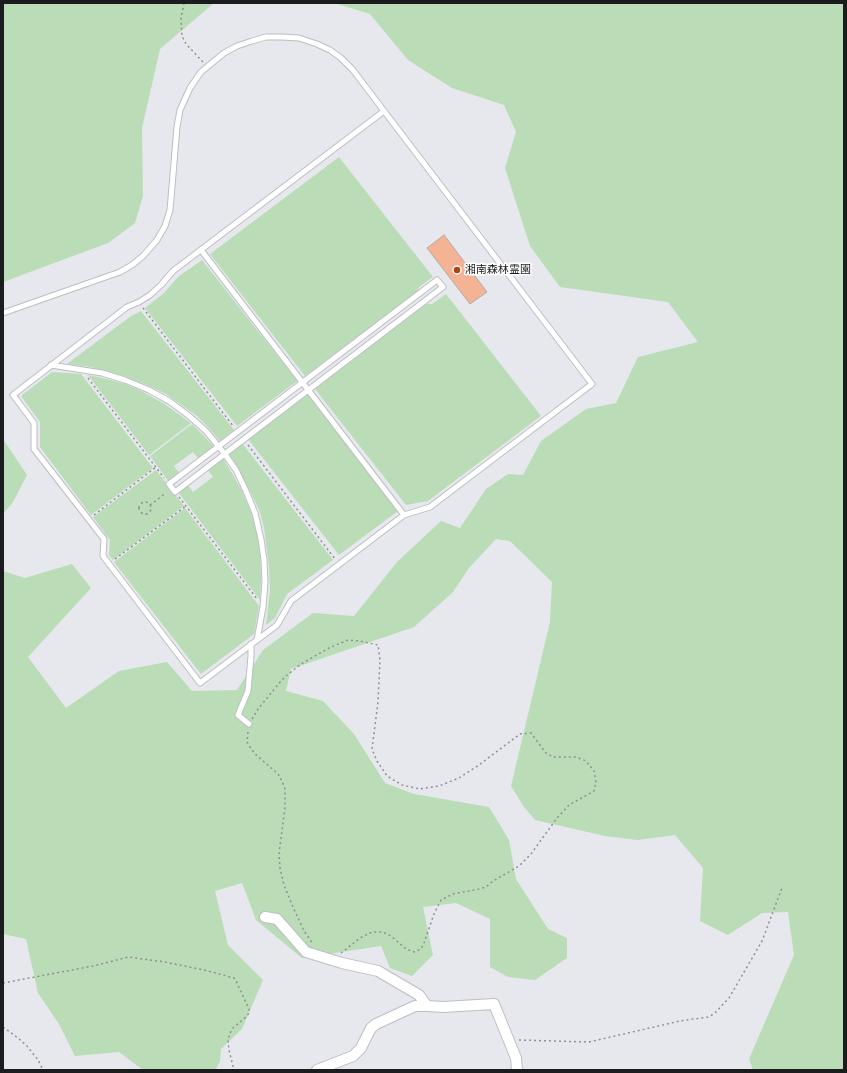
<!DOCTYPE html>
<html>
<head>
<meta charset="utf-8">
<style>
  body { margin:0 }
  #map { position:relative; width:847px; height:1073px; overflow:hidden; background:#e6e8ed; font-family:"Fira Sans Condensed",sans-serif }
  canvas { display:block }
  .frame { position:absolute; inset:0; border:4px solid #1b1c1d; pointer-events:none }
</style>
</head>
<body>
<div id="map">
<canvas width="847" height="1073"></canvas>
<div class="frame"></div>
</div>
<script>
const c = document.querySelector('canvas').getContext('2d');
c.lineJoin = 'round';
function paint(path, color) { c.fillStyle = color; c.fill(path, 'evenodd'); }
const shape = rows => new Path2D(rows.map(r => 'M' + r).join(''));
function stroke(path, color, width, dash) { c.strokeStyle = color; c.lineWidth = width; c.lineCap = dash ? 'butt' : 'round'; c.setLineDash(dash || []); c.stroke(path); }
function label(font, color, halo, rows, align = 'center') {
  c.font = font + ' "Fira Sans Condensed","Noto Sans JP",sans-serif'; c.lineWidth = 3; c.setLineDash([]); c.textBaseline = 'middle'; c.strokeStyle = halo; c.fillStyle = color; for (const [text, x, y, turn = 0] of rows) {
    c.save(); c.translate(x, y); c.rotate((+turn || 0) * Math.PI / 180); c.textAlign = isNaN(turn) ? turn : align; if (halo) c.strokeText(text, 0, 0); c.fillText(text, 0, 0); c.restore();
  }
}
const green = shape([
  [3,3,214,3,160,49,142,128,143,196,135,223,108,243,3,282],
  [334,3,844,3,844,1070,753,1070,749,1059,794,955,788,912,762,913,728,935,700,921,703,868,675,835,638,840,605,836,535,820,524,807,511,786,550,622,552,582,510,541,496,539,469,568,453,592,414,627,291,669,286,691,323,701,354,734,385,783,414,794,489,807,509,840,516,879,548,929,567,938,567,958,535,980,508,977,490,967,490,919,456,903,423,907,433,955,412,976,390,968,381,946,302,958,256,920,242,883,215,891,228,945,263,980,242,1029,221,1049,220,1061,216,1069,214,1070,143,1070,119,1052,75,1056,59,1024,38,993,26,939,3,934,3,571,25,578,72,564,91,588,28,657,66,708,119,671,167,662,192,691,237,690,263,650,313,613,354,616,397,562,441,521,460,528,486,489,508,474,523,475,541,441,586,409,616,403,638,357,698,342,668,302,560,287,530,246,505,168,516,132,504,105,452,88,408,60,370,14],
  [339,157,433,277,419,287,417,292,305,376,210,254],
  [202,260,297,381,237,426,145,308,164,293,178,277],
  [446,294,541,416,428,501,406,505,315,389,426,304,432,304],
  [141,311,234,430,220,441,208,427,197,416,166,394,147,385,127,377,91,367,67,364,131,316],
  [52,372,81,374,153,468,91,515,40,447,40,422,21,396],
  [88,375,107,379,125,384,143,392,163,403,191,423,149,455],
  [307,394,398,511,339,555,248,439],
  [192,424,204,436,214,447,199,459,193,452,174,466,180,474,169,482,150,456],
  [3,439,27,475,13,502,3,514],
  [242,443,333,560,287,594,275,618,266,625,270,590,269,566,264,528,260,512,251,493,229,453],
  [223,458,233,475,243,493,251,513,257,533,260,553,261,578,260,600,178,492,188,485,193,492,213,477,208,470],
  [156,470,184,506,113,560,109,555,110,540,93,517],
  [185,508,259,606,254,634,201,674,114,562]
]);
const building = shape([
  [444,235,487,292,470,304,427,248,444,235]
]);
const path = shape([
  [184,3,181,19,182,36,186,44,203,62],
  [143,308,233,426],
  [88,378,164,478],
  [248,445,335,559],
  [179,497,257,599],
  '139 508a6 6 0 1 1 12 0a6 6 0 1 1-12 0Z',
  [150,505,166,493],
  [94,515,156,467],
  [115,559,186,506],
  [252,719,258,709,281,681,286,676,301,664,329,648,348,640,360,641,378,645,380,660,378,702,372,749,377,761,387,776,402,785,420,789,439,786,459,778,479,765,520,734,531,733,546,753,553,757,576,757,586,761,594,771,596,782,594,791,569,805,557,818,531,854,519,866,493,881,486,887,479,889,453,894,441,900,434,914,424,943,421,949,414,952,406,949,391,936,383,932,372,932,360,938,341,953],
  [248,732,247,742,250,747,255,754,278,774,282,781,285,789,285,807,279,854,280,868,284,885,293,907,304,931,313,944],
  [3,983,93,966,128,957,165,962,204,970,223,975,234,978,237,983,249,1009,249,1013,246,1017,233,1028,230,1033,228,1040,229,1050,234,1070],
  [3,1027,18,1038,27,1046,38,1060,43,1070],
  [519,1040,589,1042,680,1021,708,1017,714,1014,729,998,762,941,782,888]
]);
const service = shape([
  [201,250,404,515],
  [437,280,443,287,175,492,169,484,437,280],
  [3,313,120,272,132,265,143,256,157,240,165,226,170,210,177,127,180,110,190,88,201,72,207,67,224,53,237,46,252,41,266,37,281,37,299,38,317,44,330,50,341,58,353,70,384,111,592,384,430,507,404,515,291,601,277,625,200,683,103,556,104,539,34,449,34,423,13,395,127,307,139,302,150,295,161,285,173,271,384,111],
  [51,365,102,373,125,380,149,390,169,401,188,415,206,431,224,453,236,470,246,491,255,513,261,539,264,560,265,582,263,607,257,640],
  [249,724,238,715,248,691,251,656,251,644]
]);
const minor = shape([
  [265,917,277,919,306,952,342,963,378,971,419,995,427,1006],
  [317,1070,353,1056,361,1048,371,1028,376,1024,415,1006,427,1006,443,1007,494,1004,516,1058,517,1070]
]);
const markers = [
  [457,270,4,"#ab4717"]
];
const poiNames = [
  ["湘南森林霊園",465,270]
];
paint(green, '#badcb7');
paint(building, '#f4b395');
stroke(building, '#b0aaa8', 1);
stroke(service, '#bcbec3', 7);
stroke(minor, '#bcbec3', 12);
stroke(path, '#8f9093', 1.5, [2, 3]);
stroke(service, '#fff', 5);
stroke(minor, '#fff', 10);
for (const [x, y, r, color] of markers) { const dot = new Path2D(); dot.arc(x, y, r, 0, 2 * Math.PI); c.fillStyle = color; c.fill(dot); stroke(dot, '#fff', 1.5); }
label('11px', '#1b1c1d', '#fff', poiNames, 'left');
</script>
</body>
</html>
